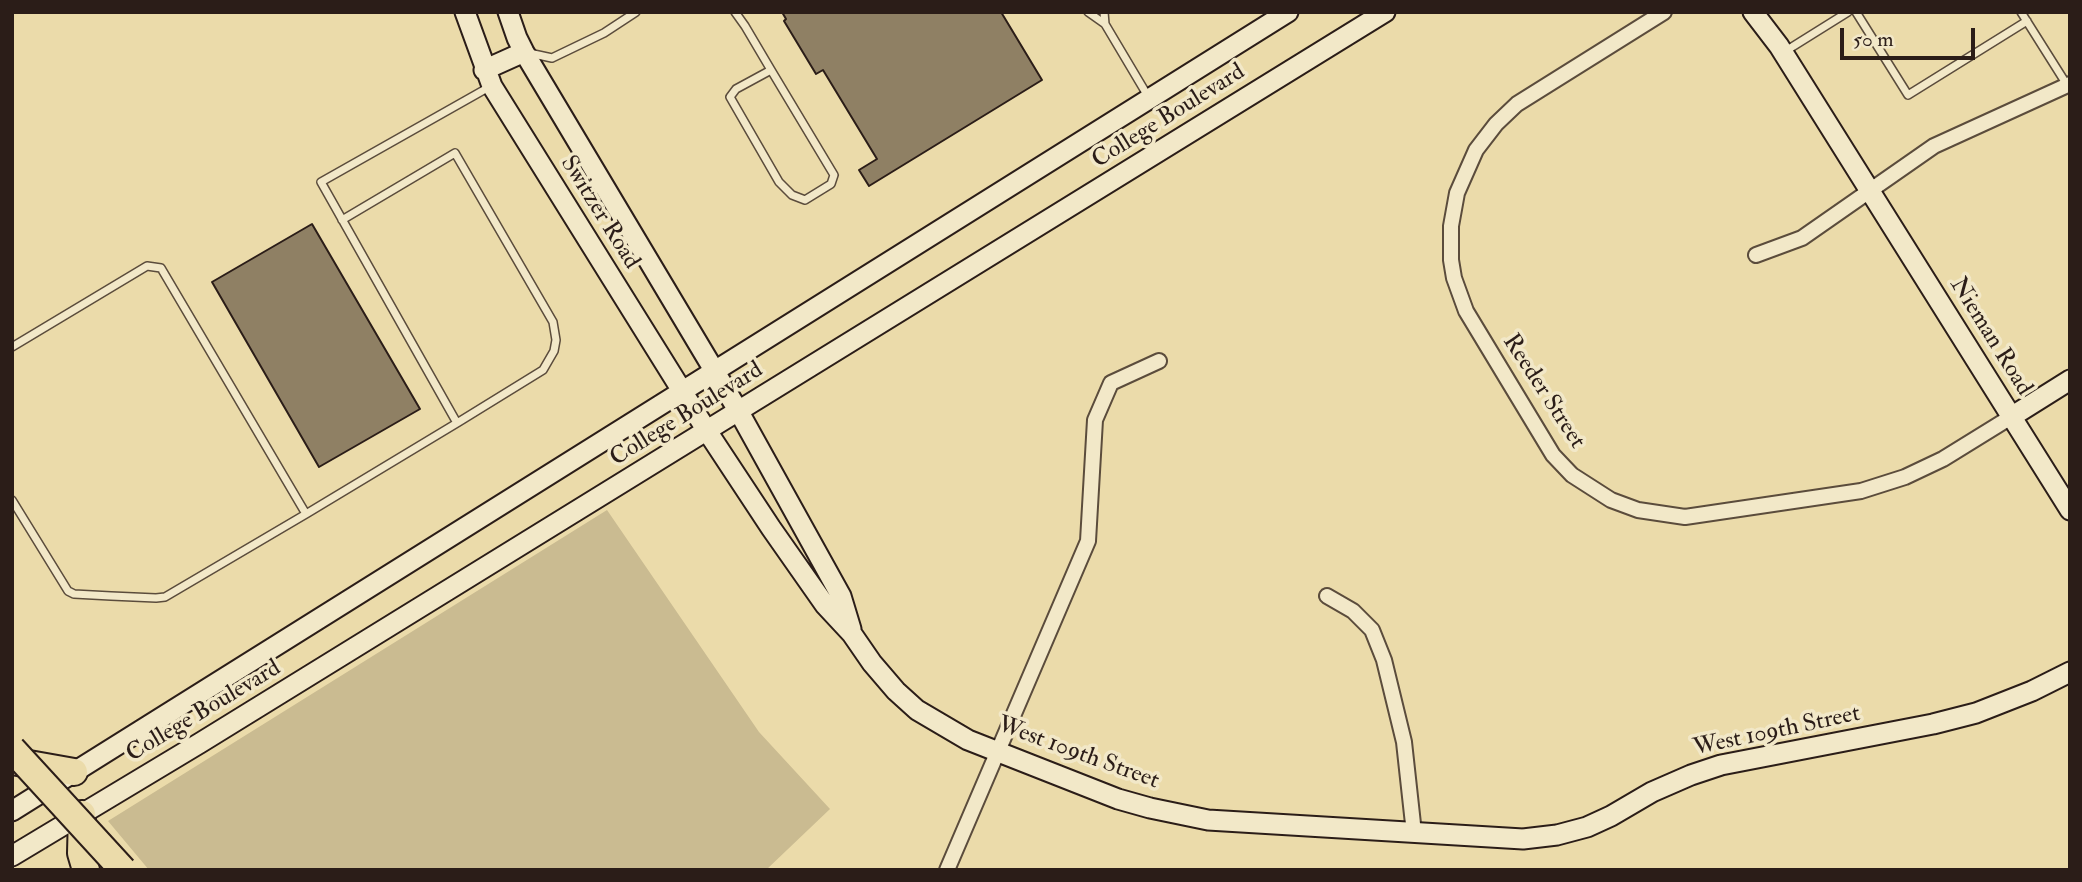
<!DOCTYPE html>
<html>
<head>
<meta charset="utf-8">
<style>
  body { margin:0 }
  #map { position:relative; width:2082px; height:882px; overflow:hidden; background:#ebdbaa; font-family:"IM FELL Double Pica",serif }
  canvas { display:block }
  .frame { position:absolute; inset:0; border:14px solid #2b1d18; pointer-events:none }
  .scale { position:absolute; left:1840px; top:28px; width:135px; height:32px; box-sizing:border-box; border:4px solid #2b1d18; border-top:0; padding-left:9px; font-size:21px; line-height:24px; white-space:nowrap; color:#2b1d18; -webkit-text-stroke:5px #f2e8c8; paint-order:stroke }
</style>
</head>
<body>
<div id="map">
<canvas width="2082" height="882"></canvas>
<div class="frame"></div>
<div class="scale">50 m</div>
</div>
<script>
const c = document.querySelector('canvas').getContext('2d');
c.lineJoin = 'round';
function paint(path, color) { c.fillStyle = color; c.fill(path, 'evenodd'); }
const shape = rows => new Path2D(rows.map(r => 'M' + r).join(''));
function stroke(path, color, width, dash) { c.strokeStyle = color; c.lineWidth = width; c.lineCap = dash ? 'butt' : 'round'; c.setLineDash(dash || []); c.stroke(path); }
function label(font, color, halo, rows, align = 'center') {
  c.font = font + ' "IM FELL Double Pica",serif'; c.lineWidth = 7; c.setLineDash([]); c.textBaseline = 'middle'; c.strokeStyle = halo; c.fillStyle = color; for (const [text, x, y, turn = 0] of rows) {
    c.save(); c.translate(x, y); c.rotate((+turn || 0) * Math.PI / 180); c.textAlign = isNaN(turn) ? turn : align; if (halo) c.strokeText(text, 0, 0); c.fillText(text, 0, 0); c.restore();
  }
}
const green = shape([
  [607,510,759,732,830,809,766,870,149,870,108,821]
]);
const building = shape([
  [782,12,1001,12,1042,80,869,186,859,170,877,159,823,70,816,74,784,21,786,19,782,12],
  [312,224,420,409,319,467,212,282,312,224]
]);
const lane = shape([
  [735,12,745,26,771,70,834,175,831,184,805,200,792,195,779,182,730,97,736,89,771,70],
  [1088,12,1105,24,1149,98],
  [1104,12,1105,24],
  [1856,12,1908,95,2027,21],
  [2021,12,2067,85],
  [1784,52,1848,12],
  [529,53,552,58,604,33,636,12],
  [342,220,455,153,553,322,556,340,554,351,543,370,457,423],
  [12,347,147,266,161,268,306,514,457,423,321,182,491,86],
  [12,500,68,591,74,594,111,596,156,598,165,597,306,514]
]);
const street = shape([
  [1664,12,1517,104,1496,124,1476,150,1457,193,1451,226,1451,260,1454,278,1466,311,1553,455,1572,475,1611,500,1638,510,1685,517,1861,491,1905,477,1943,459,2011,417],
  [1756,255,1802,238,1934,146,2070,84],
  [1327,596,1353,611,1372,630,1384,660,1404,742,1414,833],
  [947,870,1088,541,1095,420,1111,383,1159,361]
]);
const secondary = shape([
  [465,12,492,86,707,431,771,528,825,605,852,634,872,663,896,691,917,710,968,740,1118,799,1150,808,1208,820,1523,839,1557,835,1587,827,1611,816,1652,792,1691,775,1721,765,1933,724,1976,713,2032,691,2070,672],
  [508,12,517,38,524,52,739,412,841,596,851,629],
  [1753,12,1779,46,2070,510],
  [484,70,524,52],
  [2011,417,2070,380],
  [12,811,1288,12],
  [12,856,200,743,1385,12]
]);
const highway = shape([
  [12,761,74,772],
  [82,814,81,853,86,870]
]);
const highwayBridge = shape([
  [12,749,123,870]
]);
const streetNames = [
  ["College Boulevard",1169,117,-32],
  ["Switzer Road",599,213,58],
  ["Nieman Road",1990,337,58],
  ["Reeder Street",1543,392,57],
  ["College Boulevard",687,415,-32],
  ["College Boulevard",204,712,-31],
  ["West 109th Street",1777,732,-12],
  ["West 109th Street",1078,754,20]
];
paint(green, '#cabb91');
paint(building, '#8f8064');
stroke(building, '#2b1d18', 2);
stroke(lane, '#5b4c3c', 10);
stroke(street, '#5b4c3c', 18);
stroke(secondary, '#2b1d18', 23);
stroke(highway, '#2b1d18', 30);
stroke(lane, '#f2e8c8', 7);
stroke(street, '#f2e8c8', 14);
stroke(secondary, '#f2e8c8', 19);
stroke(highway, '#ebdbaa', 26);
stroke(highwayBridge, '#2b1d18', 30, []);
stroke(highwayBridge, '#ebdbaa', 26);
label('24px', '#2b1d18', '#f2e8c8', streetNames);
</script>
</body>
</html>
